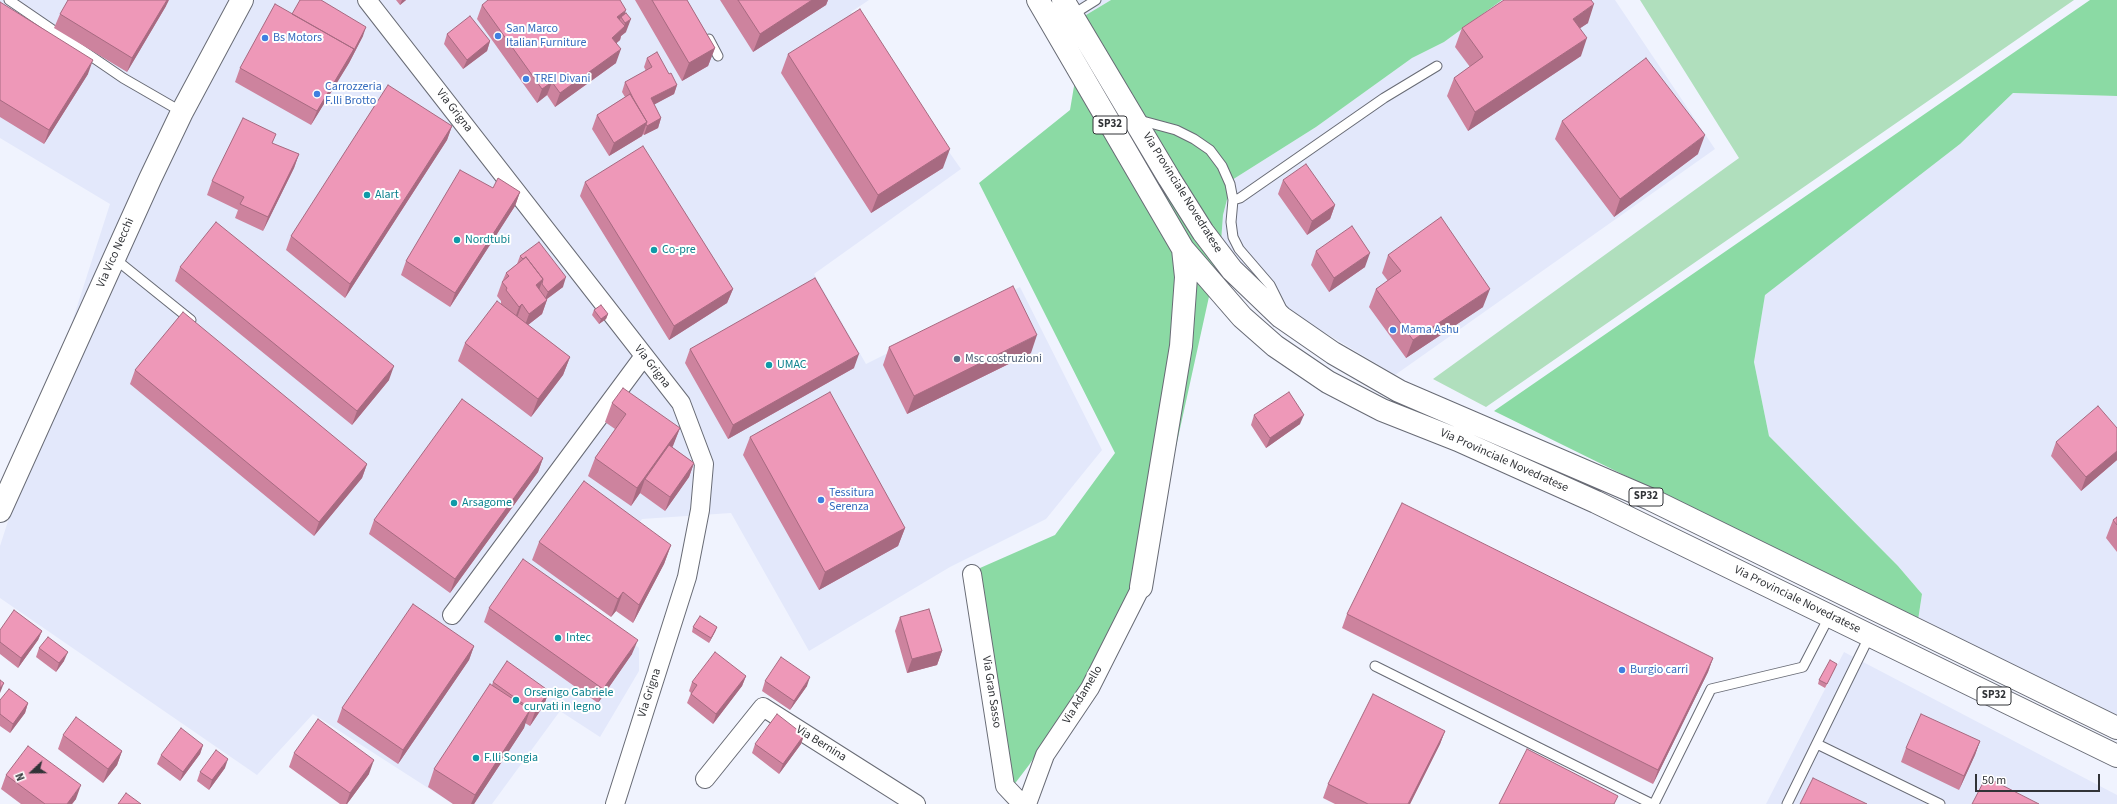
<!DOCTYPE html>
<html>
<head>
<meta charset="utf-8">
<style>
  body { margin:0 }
  #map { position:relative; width:2117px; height:804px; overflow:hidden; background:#f0f3fe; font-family:"Source Sans 3",sans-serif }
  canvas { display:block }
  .north { position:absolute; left:12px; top:752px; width:40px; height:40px; -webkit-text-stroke:3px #fff; paint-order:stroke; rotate:248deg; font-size:11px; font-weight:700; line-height:16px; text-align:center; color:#313337 }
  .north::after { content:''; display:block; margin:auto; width:14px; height:18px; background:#313337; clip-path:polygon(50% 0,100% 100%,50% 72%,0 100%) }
  .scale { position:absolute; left:1975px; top:774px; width:125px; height:18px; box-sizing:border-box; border:2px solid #313337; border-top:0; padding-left:5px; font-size:12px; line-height:14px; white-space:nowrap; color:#313337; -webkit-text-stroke:3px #fff; paint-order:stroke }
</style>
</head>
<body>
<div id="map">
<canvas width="2117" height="804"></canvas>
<div class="north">N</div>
<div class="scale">50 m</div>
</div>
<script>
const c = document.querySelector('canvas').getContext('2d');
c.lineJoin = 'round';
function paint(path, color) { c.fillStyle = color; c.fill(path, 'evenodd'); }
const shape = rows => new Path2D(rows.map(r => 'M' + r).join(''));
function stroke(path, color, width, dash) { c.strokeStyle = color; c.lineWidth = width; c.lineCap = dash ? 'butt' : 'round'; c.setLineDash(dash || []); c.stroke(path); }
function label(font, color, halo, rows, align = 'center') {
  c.font = font + ' "Source Sans 3",sans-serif'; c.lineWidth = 4; c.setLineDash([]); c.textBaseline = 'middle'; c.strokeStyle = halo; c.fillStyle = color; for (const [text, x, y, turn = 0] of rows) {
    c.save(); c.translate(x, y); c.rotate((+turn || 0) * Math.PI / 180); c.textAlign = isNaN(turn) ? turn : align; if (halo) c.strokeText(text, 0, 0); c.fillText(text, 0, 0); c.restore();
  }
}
const built = shape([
  [0,0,869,0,851,12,961,169,814,274,866,364,1020,287,1102,450,1046,519,950,567,809,651,731,513,642,519,583,603,639,648,639,671,600,737,560,711,492,804,453,804,313,714,257,775,0,598,0,546,110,204,0,138],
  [1078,0,1111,0,1086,15],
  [1502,0,1615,0,1715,149,1395,375,1299,317,1259,288,1221,242,1223,215,1232,180,1316,127,1412,58,1444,42],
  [2013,93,2117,96,2117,720,1918,620,1922,594,1898,566,1769,436,1754,362,1765,294,1960,144],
  [1844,652,2117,795,2117,804,1766,804]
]);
const green = shape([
  [1640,0,2074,0,1486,407,1433,379,1739,158]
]);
const forest = shape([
  [1111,0,1502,0,1444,42,1412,58,1316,127,1232,180,1223,215,1221,242,1143,597,1029,765,1013,786,980,568,1055,535,1115,453,979,183,1070,110,1086,15],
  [2090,0,2117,0,2117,96,2013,93,1960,144,1765,295,1754,362,1769,436,1898,566,1922,594,1918,620,1494,411]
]);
const service = shape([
  [9,0,123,78,182,112],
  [1072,15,1096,0],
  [709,39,718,56],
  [1139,120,1176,130,1194,139,1210,150,1222,166,1230,184,1233,200,1231,222,1233,237,1239,249,1270,285,1281,307],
  [1233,200,1240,198,1384,98,1437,66],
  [114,258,191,320],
  [1375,666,1652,804],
  [1817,744,1940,804],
  [1654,804,1711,689,1803,667,1830,615],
  [1787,804,1870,635]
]);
const minor = shape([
  [367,0,681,403,704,464,700,510,687,577,615,804],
  [972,574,1005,786,1022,804],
  [452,615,644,356],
  [705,779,763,707,916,804],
  [1027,804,1045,755,1090,688,1141,587]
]);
const tertiary = shape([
  [0,511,150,179,182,112,242,0]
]);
const primary = shape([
  [1038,0,1183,249,1242,317,1275,346,1328,382,1382,410,1458,440,1596,502,2117,756],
  [1063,0,1169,178,1203,232,1232,270,1281,317,1333,353,1399,391,1650,499,2117,728],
  [1141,587,1181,346,1186,277,1183,249]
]);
const wall = shape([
  [396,0,406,0,400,5],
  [635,0,687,0,715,48,708,66,682,81],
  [720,0,828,0,826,5,753,52],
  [0,2,88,74,44,144,0,117],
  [482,5,625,14,626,32,621,36,620,40,616,43,616,63,555,107,547,95,537,103,477,19],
  [166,6,127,72,54,28,60,14],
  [292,14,363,36,349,63,311,125,235,82,240,68],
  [1588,23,1580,28,1581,56,1468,131,1447,96,1454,78,1470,67,1455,47,1462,28],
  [447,34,490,41,487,51,463,69,444,44],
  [788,54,943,168,871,213,781,73],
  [647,58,669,74,677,85,674,94,654,104,661,118,658,128,644,135,643,134,642,136,609,156,592,129,597,115,625,97,622,92,625,82,646,71,644,67],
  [1562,121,1698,154,1614,217,1555,139],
  [452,126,447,140,345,298,286,250,291,236],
  [273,144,299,154,294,168,263,231,235,218,238,210,207,195,212,181],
  [1283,180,1335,205,1330,219,1307,235,1278,194],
  [585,182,733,289,727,303,669,340,580,196],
  [493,188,520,192,515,206,450,307,401,275,406,261],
  [1316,251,1365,267,1329,292,1311,265],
  [1388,255,1483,307,1406,358,1369,307,1376,289,1388,281,1382,273],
  [520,256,563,287,547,299,542,314,528,325,570,357,563,375,531,417,458,361,465,343,501,304,501,301,497,296,502,282,506,273,517,264],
  [180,267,389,380,352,425,175,281],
  [594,310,608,314,606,319,599,324,592,315],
  [889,347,1031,353,907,414,883,365],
  [690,349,854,368,728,439,685,363],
  [135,370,367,464,362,478,314,536,130,384],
  [612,403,680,428,672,447,694,463,689,477,665,511,640,493,631,506,588,476,595,458,615,429,605,422],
  [1254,415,1300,424,1266,448,1251,425],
  [2117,428,2117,460,2081,491,2051,456,2056,442],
  [750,437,905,528,898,546,819,590,743,455],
  [543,458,538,472,450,593,369,534,374,520],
  [2117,517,2117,552,2106,538,2113,520],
  [539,542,671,545,664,564,633,623,616,611,611,617,532,560],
  [489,608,632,654,598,703,484,622],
  [1347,614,1713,658,1708,672,1653,784,1342,628],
  [900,617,942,651,937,665,907,673,895,631],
  [693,627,717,627,715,632,709,643,692,632],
  [0,630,42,631,38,640,18,668,0,654],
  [474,646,469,660,398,764,337,722,342,708],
  [39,648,64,661,56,672,36,657],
  [1837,664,1835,669,1825,688,1818,684,1819,680],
  [746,676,742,686,713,724,687,703,691,693,689,691,692,682],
  [765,681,807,686,790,710,762,691],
  [493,682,549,691,544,705,530,726,525,723,524,728,474,804,453,804,428,787,434,769,492,685],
  [0,700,28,703,25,713,10,733,0,726],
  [1445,731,1440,744,1410,804,1335,804,1323,798,1328,784],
  [63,735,122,751,117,765,103,783,58,749],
  [804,735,801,744,779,774,752,753,755,744],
  [1980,741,1975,755,1959,790,1901,762,1906,748],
  [203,745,200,754,180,781,157,764,161,755],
  [294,753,369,774,347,804,340,804,289,767],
  [225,768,209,790,197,781,200,772],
  [6,775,76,799,72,804,21,804,1,789]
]);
const shadedWall = shape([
  [167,0,169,0,166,6,127,72,132,58],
  [402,0,406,0,400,5],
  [812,0,828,0,826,5,753,52,760,34],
  [1594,4,1588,23,1567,37,1573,19],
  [626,10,623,20,621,17,617,27,617,17],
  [631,19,626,32,621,36,620,40,607,52,612,38,624,27,625,23],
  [366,27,363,36,349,63,311,125,317,111],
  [1587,38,1581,56,1468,131,1475,112],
  [490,41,487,51,463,69,467,60],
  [715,48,708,66,682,81,689,63],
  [621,49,616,63,555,107,560,93],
  [93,60,88,74,44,144,49,130],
  [552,82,547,95,537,103,542,89],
  [677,85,674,94,648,108,651,98],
  [661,118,658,128,644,135,647,126],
  [647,122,642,136,609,156,614,143],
  [452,126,447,140,345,298,350,284],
  [1705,135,1698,154,1614,217,1620,199],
  [950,149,943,168,871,213,878,195],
  [299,154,294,168,263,231,268,217],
  [520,192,515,206,450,307,455,293],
  [1335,205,1330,219,1307,235,1312,221],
  [1370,253,1365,267,1329,292,1334,278],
  [566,277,563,287,544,301,548,292],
  [543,279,538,293,536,285],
  [733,289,727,303,669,340,674,326],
  [1490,289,1483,307,1406,358,1413,340],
  [547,300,542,314,524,328,529,314],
  [522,304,517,318,514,321,519,307],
  [608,314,606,319,599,324,601,319],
  [1037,335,1031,353,907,414,914,396],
  [859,354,854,368,728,439,733,425],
  [570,357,563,375,531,417,538,399],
  [394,366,389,380,352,425,357,411],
  [1304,415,1300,424,1266,448,1270,438],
  [680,428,673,446,648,481,645,479,640,493,631,506,637,488],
  [2117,451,2117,460,2081,491,2086,477],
  [543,458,538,472,450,593,455,579],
  [694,463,689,477,665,511,670,497],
  [367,464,362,478,314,536,319,522],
  [905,528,898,546,819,590,825,572],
  [671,545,664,564,633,623,639,605],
  [623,592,616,611,611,617,618,599],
  [717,627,715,632,709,643,711,638],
  [42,631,38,640,18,668,21,658],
  [638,640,632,654,598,703,603,689],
  [474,646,469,660,398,764,403,750],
  [942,651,937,665,907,673,912,659],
  [68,652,64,661,56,672,59,663],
  [1713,658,1708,672,1653,784,1658,770],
  [746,676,742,686,713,724,716,714],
  [810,677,807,686,790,710,794,701],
  [4,683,0,693,0,688],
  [549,691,544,705,530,726,535,712],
  [28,703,25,713,10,733,13,724],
  [530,710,524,728,474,804,471,804,475,795],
  [1445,731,1440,744,1410,804,1408,804],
  [804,735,801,744,779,774,783,764],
  [1980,741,1975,755,1959,790,1964,776],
  [203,745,200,754,180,781,183,772],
  [122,751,117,765,103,783,108,769],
  [228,759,225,768,209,790,212,780],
  [374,760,369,774,347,804,346,804,350,793],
  [81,785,76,799,72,804,67,804]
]);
const building = shape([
  [68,0,167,0,132,58,60,14,68,0],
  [300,0,321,0,366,27,352,54,354,49,292,14,300,0],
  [488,0,620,0,626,10,617,17,625,26,612,38,621,49,560,93,552,82,542,89,482,5,488,0],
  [652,0,687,0,715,48,689,63,652,0],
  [738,0,812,0,760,34,738,0],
  [1504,0,1591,0,1594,4,1573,19,1587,38,1475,112,1454,78,1483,57,1462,28,1504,0],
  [0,2,93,60,49,130,0,100,0,2],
  [275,4,354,49,317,111,240,68,275,4],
  [860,9,950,149,878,195,788,54,860,9],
  [626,13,631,19,625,23,621,17,626,13],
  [470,16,490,41,467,60,447,34,470,16],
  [657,52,669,74,671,73,677,85,651,98,661,118,647,126,646,124,647,122,633,98,625,82,652,67,647,58,657,52],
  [1646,58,1705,135,1620,199,1562,121,1646,58],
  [388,85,452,126,350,284,291,236,388,85],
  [630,94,647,122,614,143,597,115,630,94],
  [243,118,276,134,272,143,299,154,268,217,240,204,244,197,212,181,243,118],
  [643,146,733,289,674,326,585,182,643,146],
  [1306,164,1335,205,1312,221,1283,180,1306,164],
  [460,170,493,188,498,178,520,192,455,293,406,261,460,170],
  [1441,217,1490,289,1413,340,1376,289,1401,271,1388,255,1441,217],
  [216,222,394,366,357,411,180,267,216,222],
  [1352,226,1370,253,1334,278,1316,251,1352,226],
  [539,242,566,277,548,292,542,284,543,279,526,257,523,259,520,256,539,242],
  [526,257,543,279,536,285,547,300,529,314,522,304,519,307,506,290,507,288,502,282,509,276,506,273,526,257],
  [815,278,859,354,733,425,690,349,815,278],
  [1013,286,1037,335,914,396,889,347,1013,286],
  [497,301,570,357,538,399,465,343,497,301],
  [601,305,608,314,601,319,594,310,601,305],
  [183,312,367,464,319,522,135,370,183,312],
  [623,388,680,428,637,488,595,458,626,414,612,403,623,388],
  [830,392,905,528,825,572,750,437,830,392],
  [1289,392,1304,415,1270,438,1254,415,1289,392],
  [462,399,543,458,455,579,374,520,462,399],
  [2098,406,2117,428,2117,451,2086,477,2056,442,2098,406],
  [669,445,694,463,670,497,645,479,669,445],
  [584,481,671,545,639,605,623,592,618,599,539,542,584,481],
  [1402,503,1713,658,1658,770,1347,614,1402,503],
  [2117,517,2117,525,2113,520,2117,517],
  [523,559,638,640,603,689,489,608,523,559],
  [413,604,474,646,403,750,342,708,413,604],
  [929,609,942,651,912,659,900,617,929,609],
  [14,610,42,631,21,658,0,642,0,630,14,610],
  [700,616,717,627,711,638,693,627,700,616],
  [48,637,68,652,59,663,39,648,48,637],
  [715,652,746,676,716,714,691,694,697,685,692,682,715,652],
  [781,657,810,677,794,701,765,681,781,657],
  [1830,660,1837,664,1827,684,1819,680,1830,660],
  [507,661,549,691,535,712,493,682,507,661],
  [0,680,4,683,0,688,0,680],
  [490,684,530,710,475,795,434,769,490,684],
  [9,689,28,703,13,724,0,714,0,700,9,689],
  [1373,694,1445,731,1408,804,1368,804,1328,784,1373,694],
  [777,714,804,735,783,764,755,744,777,714],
  [1921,714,1980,741,1964,776,1906,748,1921,714],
  [76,717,122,751,108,769,63,735,76,717],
  [318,719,374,760,350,793,294,753,318,719],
  [181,728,203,745,183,772,161,755,181,728],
  [28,746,81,785,67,804,45,804,6,775,28,746],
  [1527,749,1618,796,1614,804,1499,804,1527,749],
  [216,750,228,759,212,780,200,772,216,750],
  [1986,777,2039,804,1972,804,1986,777],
  [1813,778,1867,804,1800,804,1813,778],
  [126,793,141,804,118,804,126,793]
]);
const markers = [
  [498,36,4,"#3f7fe0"],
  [265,38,4,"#3f7fe0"],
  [526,79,4,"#3f7fe0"],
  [317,94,4,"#3f7fe0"],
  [367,195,4,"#0f9aa8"],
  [457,240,4,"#0f9aa8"],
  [654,250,4,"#0f9aa8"],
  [1393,330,4,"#3f7fe0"],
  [957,359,4,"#5c6f8a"],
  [769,365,4,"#0f9aa8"],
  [821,500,4,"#3f7fe0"],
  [454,503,4,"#0f9aa8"],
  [558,638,4,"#0f9aa8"],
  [1622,670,4,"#3f7fe0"],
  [516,700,4,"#0f9aa8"],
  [476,758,4,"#0f9aa8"]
];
const shields = [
  [1110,125,34],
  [1646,497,34],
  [1994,696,34]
];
const shieldNames = [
  ["SP32",1110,125],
  ["SP32",1646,497],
  ["SP32",1994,696]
];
const shopNames = [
  ["San Marco",506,29],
  ["Italian Furniture",506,43],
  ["Bs Motors",273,38],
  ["TREI Divani",534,79],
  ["Carrozzeria",325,87],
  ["F.lli Brotto",325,101],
  ["Mama Ashu",1401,330],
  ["Tessitura",829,493],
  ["Serenza",829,507],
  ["Burgio carri",1630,670]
];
const streetNames = [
  ["Via Grigna",454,111,52],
  ["Via Provinciale Novedratese",1182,193,58],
  ["Via Vico Necchi",116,253,-66],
  ["Via Grigna",652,367,52],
  ["Via Provinciale Novedratese",1504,461,24],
  ["Via Provinciale Novedratese",1797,600,26],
  ["Via Gran Sasso",991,692,81],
  ["Via Grigna",650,693,-72],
  ["Via Adamello",1083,695,-59],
  ["Via Bernina",821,744,32]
];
const cultureNames = [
  ["Alart",375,195],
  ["Nordtubi",465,240],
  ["Co-pre",662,250],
  ["UMAC",777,365],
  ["Arsagome",462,503],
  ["Intec",566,638],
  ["Orsenigo Gabriele",524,693],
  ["curvati in legno",524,707],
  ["F.lli Songia",484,758]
];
const serviceNames = [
  ["Msc costruzioni",965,359]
];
paint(built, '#e3e8fb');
paint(green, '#b0dfbd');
paint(forest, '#8bdaa4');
stroke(service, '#686b75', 11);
stroke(minor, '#686b75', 20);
stroke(tertiary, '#686b75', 24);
stroke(primary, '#686b75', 24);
stroke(service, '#fff', 9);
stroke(minor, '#fff', 18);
stroke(tertiary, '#fff', 22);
stroke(primary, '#fff', 22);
paint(wall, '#cd839e');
paint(shadedWall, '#a76a81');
paint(building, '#ee98b8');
stroke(building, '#a76a81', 1);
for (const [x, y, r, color] of markers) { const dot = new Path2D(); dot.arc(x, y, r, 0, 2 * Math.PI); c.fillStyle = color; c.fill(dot); stroke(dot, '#fff', 1.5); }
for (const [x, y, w] of shields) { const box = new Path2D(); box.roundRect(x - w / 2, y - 9, w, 18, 3); c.fillStyle = '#fff'; c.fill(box); stroke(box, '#313337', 1); }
label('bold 11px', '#313337', null, shieldNames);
label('12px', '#366cbe', '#fff', shopNames, 'left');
label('12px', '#313337', '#fff', streetNames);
label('12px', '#0d838f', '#fff', cultureNames, 'left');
label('12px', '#4e5e75', '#fff', serviceNames, 'left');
</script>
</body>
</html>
